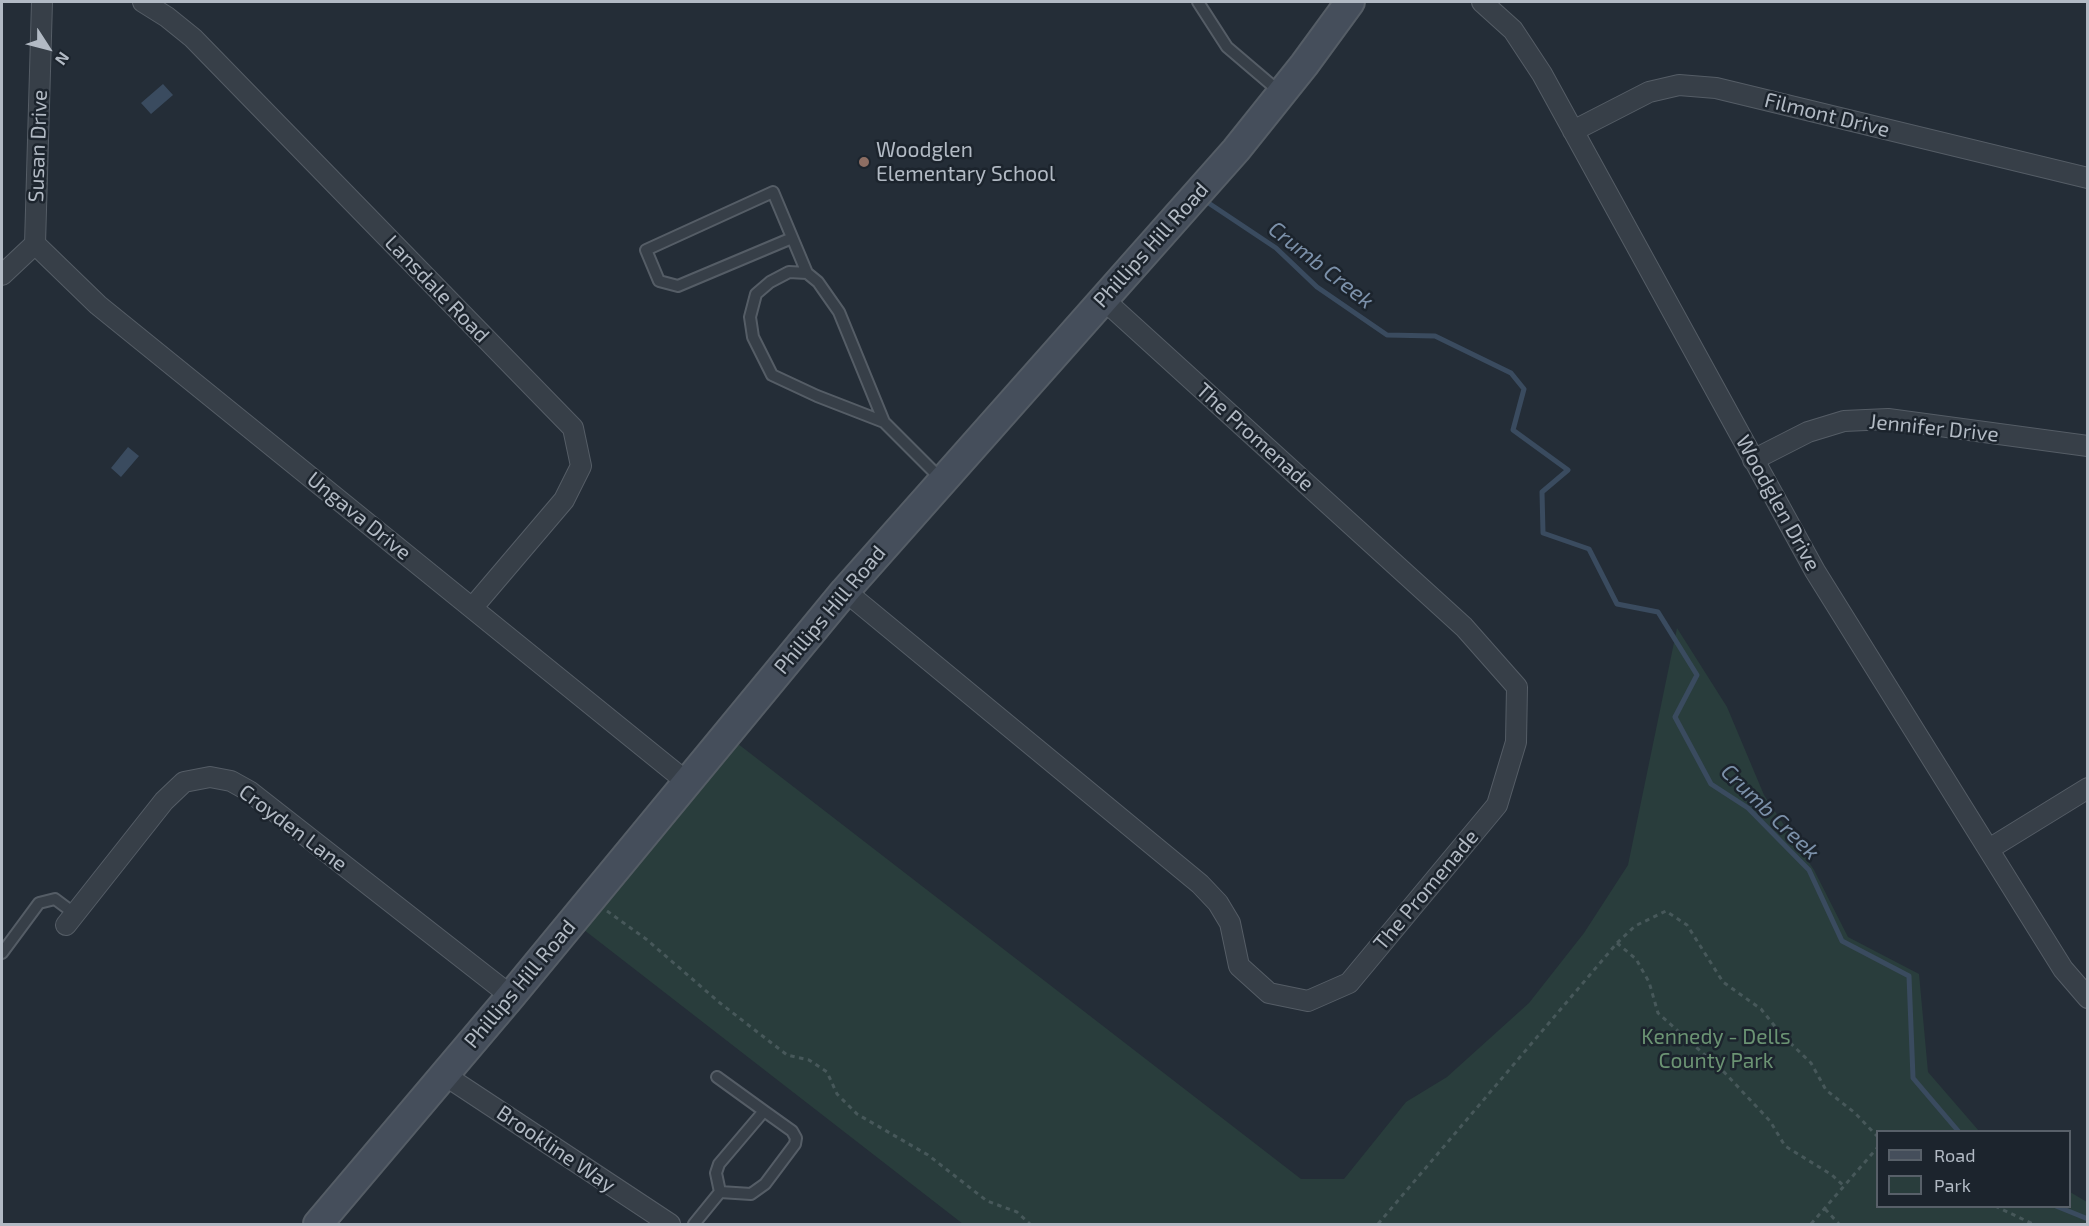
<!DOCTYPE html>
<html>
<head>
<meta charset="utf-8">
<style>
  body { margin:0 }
  #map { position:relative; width:2089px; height:1226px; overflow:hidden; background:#242d37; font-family:"Exo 2",sans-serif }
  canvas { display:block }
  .frame { position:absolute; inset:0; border:3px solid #b2bac4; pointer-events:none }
  .legend { position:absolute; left:1876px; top:1130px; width:195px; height:78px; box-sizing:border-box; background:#1c242d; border:2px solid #586069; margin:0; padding:8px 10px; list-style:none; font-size:18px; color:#b2bac4 }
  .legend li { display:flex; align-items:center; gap:12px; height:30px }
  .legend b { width:30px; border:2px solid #586069 }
  .north { position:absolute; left:18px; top:18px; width:60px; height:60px; -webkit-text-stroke:4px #1c242d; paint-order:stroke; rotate:126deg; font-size:16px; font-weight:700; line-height:24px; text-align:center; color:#b2bac4 }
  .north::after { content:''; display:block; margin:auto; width:21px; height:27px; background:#b2bac4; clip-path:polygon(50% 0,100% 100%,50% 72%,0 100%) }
</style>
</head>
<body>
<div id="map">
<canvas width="2089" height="1226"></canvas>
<div class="frame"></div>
<ul class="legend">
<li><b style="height:8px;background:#454e5b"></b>Road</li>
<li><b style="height:16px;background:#293d3c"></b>Park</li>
</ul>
<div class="north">N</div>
</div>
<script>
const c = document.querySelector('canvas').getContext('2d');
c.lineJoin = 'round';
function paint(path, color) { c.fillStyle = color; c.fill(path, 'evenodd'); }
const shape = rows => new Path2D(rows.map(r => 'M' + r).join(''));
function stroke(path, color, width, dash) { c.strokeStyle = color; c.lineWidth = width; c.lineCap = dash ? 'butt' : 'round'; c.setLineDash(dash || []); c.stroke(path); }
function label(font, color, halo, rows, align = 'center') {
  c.font = font + ' "Exo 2",sans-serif'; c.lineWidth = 5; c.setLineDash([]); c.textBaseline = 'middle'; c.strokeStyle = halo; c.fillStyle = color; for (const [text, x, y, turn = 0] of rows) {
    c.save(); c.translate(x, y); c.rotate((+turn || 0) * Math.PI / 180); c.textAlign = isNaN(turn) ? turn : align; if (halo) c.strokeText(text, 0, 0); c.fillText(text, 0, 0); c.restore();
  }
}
const green = shape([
  [1677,628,1727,707,1764,795,1814,870,1848,937,1919,974,1928,1072,1979,1131,1878,1132,1878,1206,2070,1206,2070,1192,2087,1202,2087,1224,963,1224,579,926,733,740,1301,1179,1344,1179,1406,1102,1447,1077,1529,1003,1584,933,1628,865]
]);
const water = shape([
  [163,84,173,95,151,114,141,103],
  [128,447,139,456,121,477,111,468]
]);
const stream = shape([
  [1210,204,1276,248,1317,287,1387,335,1435,336,1511,373,1524,389,1513,430,1568,470,1542,492,1543,533,1589,549,1617,604,1658,612,1697,675,1675,717,1711,784,1748,808,1809,870,1842,941,1909,976,1913,1078,1959,1132],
  [2056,1206,2088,1219]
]);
const path = shape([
  [607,911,646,939,720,1003,787,1055,809,1060,827,1072,837,1094,857,1114,928,1155,987,1201,1017,1212,1030,1224],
  [1617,943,1636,959,1649,982,1658,1013,1724,1072,1770,1121,1785,1146,1832,1175,1844,1186],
  [1995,1206,2033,1224],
  [1825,1209,1839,1224],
  [1378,1224,1617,943,1635,926,1666,911,1687,925,1723,982,1761,1009,1781,1034,1811,1063,1826,1090,1855,1113,1878,1137],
  [1811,1224,1878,1147]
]);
const lane = shape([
  [1198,2,1227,47,1281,93],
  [792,238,678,286,659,281,646,250,773,192,807,273],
  [884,422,817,396,772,375,753,337,750,317,756,294,770,282,789,272,807,273,818,282,839,312,884,422,941,479],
  [2,953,39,903,55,899,75,914],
  [717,1077,764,1111],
  [764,1111,792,1131,796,1138,795,1144,765,1184,751,1194,720,1192,716,1173,719,1164,764,1111],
  [694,1224,720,1192]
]);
const street = shape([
  [143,2,167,17,193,38,573,428,581,466,564,500,473,607],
  [1482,2,1513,30,1542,74,1815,571,2063,969,2088,998],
  [1573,131,1649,92,1679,85,1716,88,2088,178],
  [35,244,98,305,688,783],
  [2,275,35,244,42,2],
  [1753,460,1808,432,1844,421,1888,419,2088,446],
  [845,591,1200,884,1218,903,1230,923,1239,966,1269,993,1308,1001,1349,983,1497,805,1516,742,1517,687,1464,627,1103,299],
  [1989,849,2088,788],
  [66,925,164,801,184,782,210,777,231,781,249,791,511,996],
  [443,1074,670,1224]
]);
const secondary = shape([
  [318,1224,511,996,845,591,1236,150,1304,65,1350,2]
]);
const markers = [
  [864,162,6,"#8d6e63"]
];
const streetNames = [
  ["Filmont Drive",1827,115,14],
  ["Susan Drive",38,146,-88],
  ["Phillips Hill Road",1151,245,-48],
  ["Lansdale Road",437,289,46],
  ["Jennifer Drive",1934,428,6],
  ["The Promenade",1255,437,42],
  ["Woodglen Drive",1778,503,61],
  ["Ungava Drive",359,516,39],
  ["Phillips Hill Road",830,610,-50],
  ["Croyden Lane",293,828,37],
  ["The Promenade",1426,890,-50],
  ["Phillips Hill Road",520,984,-50],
  ["Brookline Way",556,1149,34]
];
const poiNames = [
  ["Woodglen",876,150],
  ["Elementary School",876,174]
];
const parkNames = [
  ["Kennedy - Dells",1716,1037],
  ["County Park",1716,1061]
];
const waterNames = [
  ["Crumb Creek",1321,265,38],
  ["Crumb Creek",1770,812,44]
];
paint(green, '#293d3c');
paint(water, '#3a4b5f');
stroke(stream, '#3a4b5f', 5);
stroke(lane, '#555d66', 14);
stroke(street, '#555d66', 22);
stroke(secondary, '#555d66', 32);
stroke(path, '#47585a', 3, [4.5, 4.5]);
stroke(lane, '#373f48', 10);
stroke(street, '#373f48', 20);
stroke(secondary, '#454e5b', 28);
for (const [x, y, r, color] of markers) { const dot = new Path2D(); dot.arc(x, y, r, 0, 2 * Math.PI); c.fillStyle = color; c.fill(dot); stroke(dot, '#1c242d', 2); }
label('21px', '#b2bac4', '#1c242d', streetNames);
label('21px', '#b2bac4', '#1c242d', poiNames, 'left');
label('21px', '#6b9373', '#1c242d', parkNames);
label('italic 22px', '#7c91aa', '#1c242d', waterNames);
</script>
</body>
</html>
